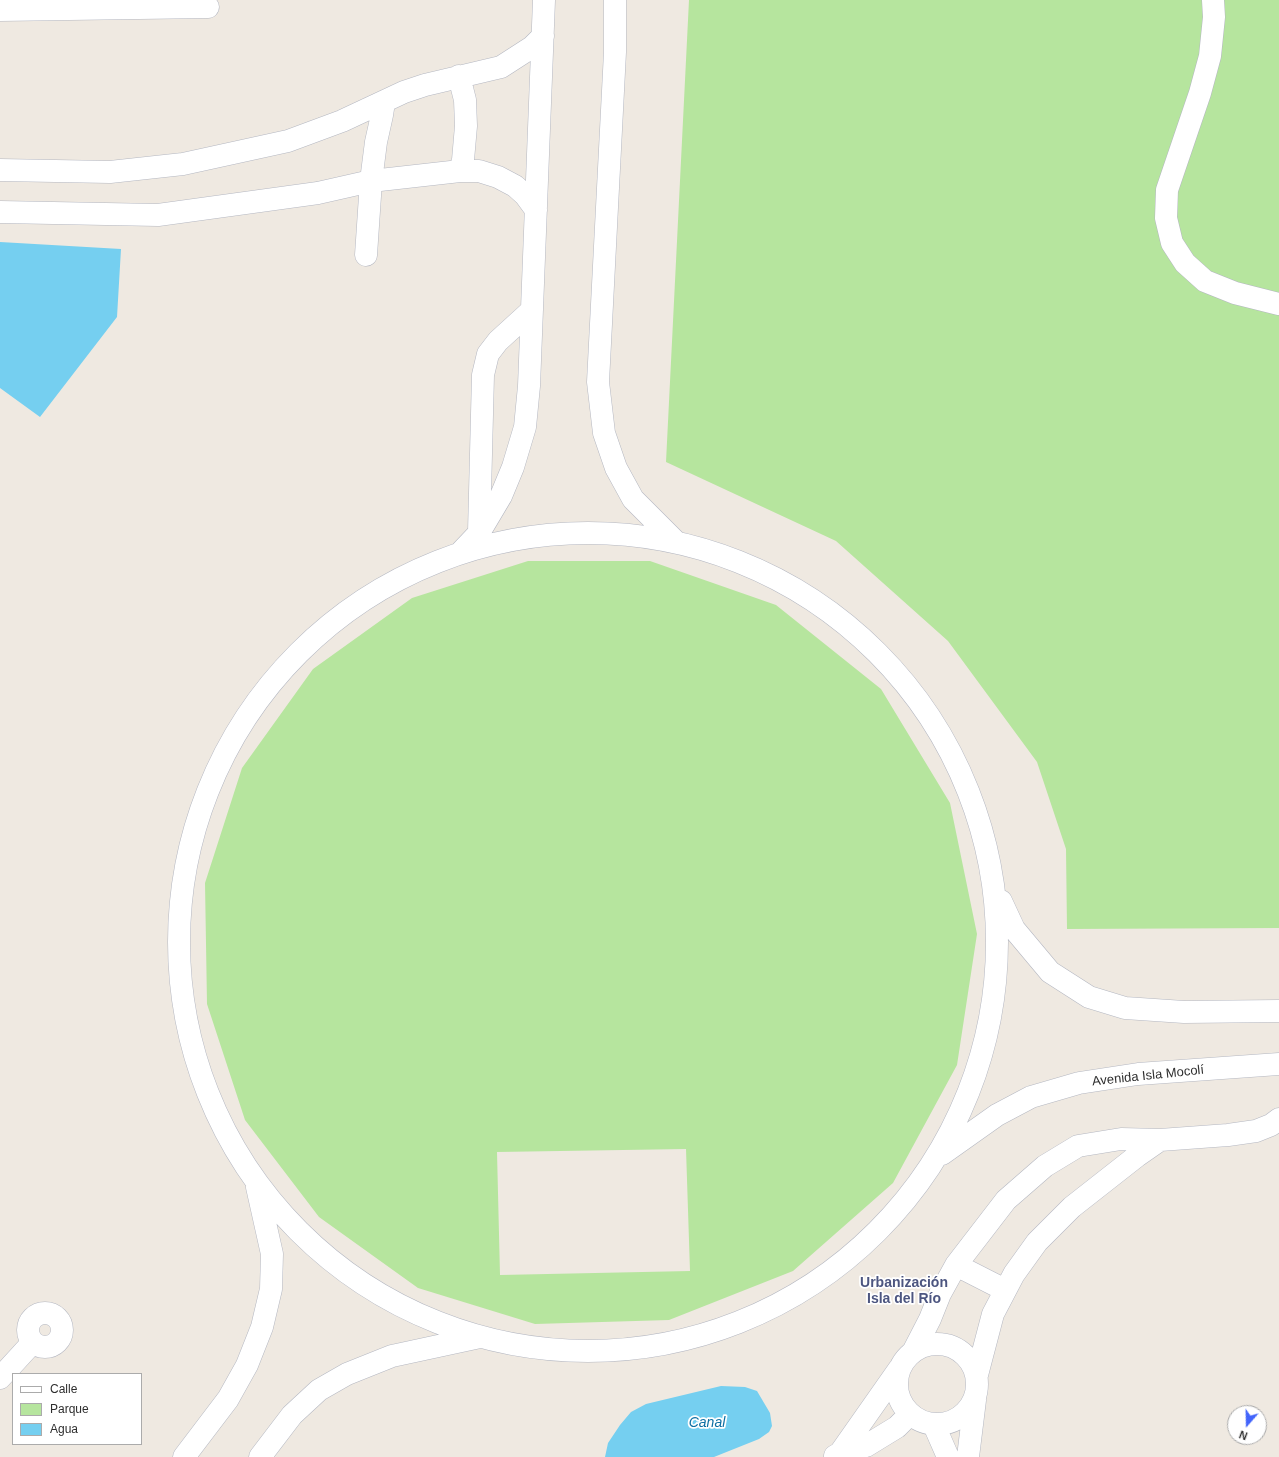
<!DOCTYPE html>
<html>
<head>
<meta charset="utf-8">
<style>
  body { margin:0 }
  #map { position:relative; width:1279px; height:1457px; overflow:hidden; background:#efe9e1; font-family:Helvetica,sans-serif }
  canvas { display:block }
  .legend { position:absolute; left:12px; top:1373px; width:130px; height:72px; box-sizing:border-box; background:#fff; border:1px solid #ababab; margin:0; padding:5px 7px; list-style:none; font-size:12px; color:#2e2e2e }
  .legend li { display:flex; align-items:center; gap:8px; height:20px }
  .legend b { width:20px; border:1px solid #ababab }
  .north { position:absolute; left:1227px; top:1405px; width:40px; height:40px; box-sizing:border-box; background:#fff; border:1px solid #ababab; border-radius:50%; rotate:200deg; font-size:11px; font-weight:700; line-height:16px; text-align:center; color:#2e2e2e }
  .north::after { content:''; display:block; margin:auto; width:14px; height:18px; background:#4264fb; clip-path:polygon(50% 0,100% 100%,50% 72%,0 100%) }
</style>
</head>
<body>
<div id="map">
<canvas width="1279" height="1457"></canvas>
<ul class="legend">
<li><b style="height:5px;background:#fff"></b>Calle</li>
<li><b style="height:11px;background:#b6e59e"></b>Parque</li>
<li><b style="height:11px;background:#75cff0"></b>Agua</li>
</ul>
<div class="north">N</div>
</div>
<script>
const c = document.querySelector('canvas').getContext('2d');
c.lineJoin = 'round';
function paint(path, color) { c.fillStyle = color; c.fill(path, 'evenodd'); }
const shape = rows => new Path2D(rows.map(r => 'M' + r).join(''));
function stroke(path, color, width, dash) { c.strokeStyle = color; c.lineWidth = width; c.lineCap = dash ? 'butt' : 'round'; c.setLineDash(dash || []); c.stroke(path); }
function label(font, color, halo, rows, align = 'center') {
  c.font = font + ' Helvetica,sans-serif'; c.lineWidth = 3.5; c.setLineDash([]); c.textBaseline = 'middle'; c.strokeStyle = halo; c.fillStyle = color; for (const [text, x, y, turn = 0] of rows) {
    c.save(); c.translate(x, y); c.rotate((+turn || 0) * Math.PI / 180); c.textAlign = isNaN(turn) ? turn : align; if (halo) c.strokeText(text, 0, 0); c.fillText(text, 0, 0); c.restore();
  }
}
const green = shape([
  [689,0,1279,0,1279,928,1067,929,1066,849,1037,762,948,641,836,541,666,462],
  [528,561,650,561,776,605,881,689,950,803,977,934,957,1065,893,1183,793,1271,669,1320,535,1324,418,1288,319,1217,245,1120,207,1004,205,883,242,768,313,669,412,598],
  [686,1149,690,1271,500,1275,497,1152]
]);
const water = shape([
  [0,242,121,249,117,317,40,417,0,388],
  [721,1386,745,1387,757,1391,770,1413,772,1426,769,1432,759,1439,714,1457,605,1457,608,1443,620,1425,631,1412,646,1404]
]);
const minor = shape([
  [615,0,615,52,598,382,604,433,616,468,633,499,676,542],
  [1213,0,1214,17,1210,56,1200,93,1167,190,1166,218,1172,243,1185,263,1205,281,1235,293,1279,304],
  [0,10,208,7],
  [459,76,465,100,466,126,463,160,460,171],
  [0,170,110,172,183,164,288,141,342,121,404,92,425,85,501,67,532,47,543,36],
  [0,212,158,215,318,193,371,181,460,171,479,171,498,177,515,186,525,195,536,210],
  [366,255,371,181,376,142,382,115,384,102],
  [479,532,483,375,488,354,498,341,532,310],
  '179 942a409 409 0 1 1 818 0a409 409 0 1 1-818 0Z',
  [461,552,479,533,501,496,513,467,525,427,529,386,544,0],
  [1001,901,1014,929,1050,972,1089,997,1125,1008,1184,1012,1279,1011],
  [942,1154,997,1115,1031,1097,1079,1083,1138,1074,1279,1064],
  [956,1265,1005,1290],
  '28 1330a17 17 0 1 1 34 0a17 17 0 1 1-34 0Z',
  '897 1384a40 40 0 1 1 80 0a40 40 0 1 1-80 0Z',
  [913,1352,930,1319,940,1294,956,1265,1006,1200,1045,1166,1078,1146,1121,1139,1160,1140,1228,1135,1256,1131,1271,1125,1279,1119],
  [977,1375,993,1314,1014,1274,1037,1242,1072,1207,1137,1156,1160,1140],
  [0,1378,33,1342],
  [934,1425,948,1457],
  [840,1453,899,1369],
  [835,1456,840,1453,866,1446,897,1427,910,1414],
  [184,1457,228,1399,247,1365,262,1327,271,1289,272,1254,257,1187],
  [260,1457,292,1415,319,1390,347,1374,392,1356,480,1337],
  [968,1457,975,1400]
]);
const streetNames = [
  ["Avenida Isla Mocolí",1148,1076,-6]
];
const neighbourhoodNames = [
  ["Urbanización",904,1283],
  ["Isla del Río",904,1299]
];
const waterNames = [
  ["Canal",707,1423]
];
paint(green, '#b6e59e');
paint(water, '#75cff0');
stroke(minor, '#b4b7c1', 23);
stroke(minor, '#fff', 22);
label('13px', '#2e2e2e', '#fff', streetNames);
label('bold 14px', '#4d5680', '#fff', neighbourhoodNames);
label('italic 14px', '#0d6fa3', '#fff', waterNames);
</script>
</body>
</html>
